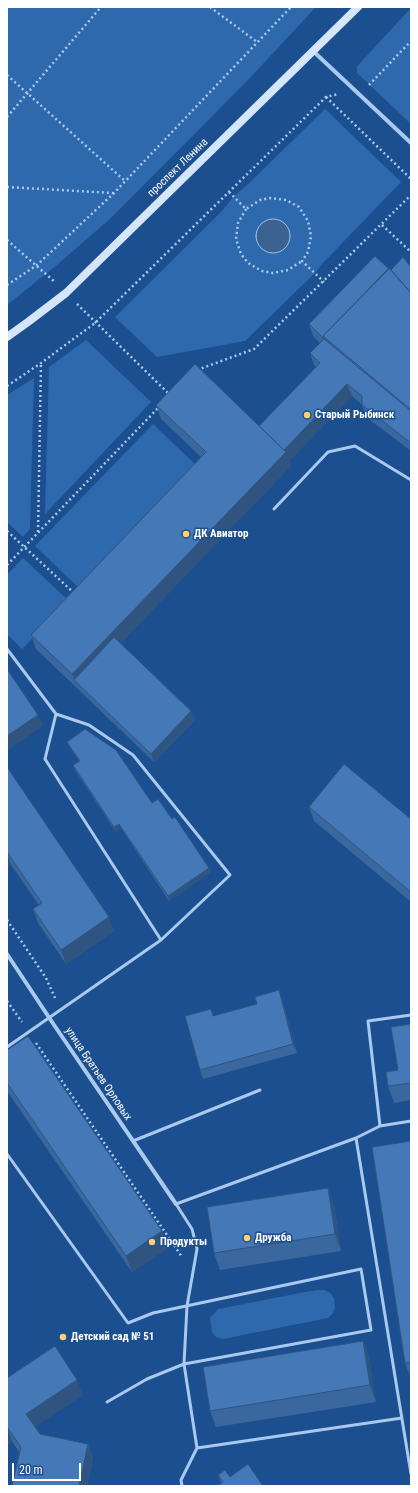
<!DOCTYPE html>
<html>
<head>
<meta charset="utf-8">
<style>
  body { margin:0 }
  #map { position:relative; width:418px; height:1493px; overflow:hidden; background:#1b4f8f; font-family:"Roboto Condensed",sans-serif }
  canvas { display:block }
  .frame { position:absolute; inset:0; border:8px solid #fff; pointer-events:none }
  .scale { position:absolute; left:12px; top:1463px; width:69px; height:18px; box-sizing:border-box; border:2px solid #fff; border-top:0; padding-left:5px; font-size:12px; line-height:14px; white-space:nowrap; color:#fff; -webkit-text-stroke:3px #1b4f8f; paint-order:stroke }
</style>
</head>
<body>
<div id="map">
<canvas width="418" height="1493"></canvas>
<div class="frame"></div>
<div class="scale">20 m</div>
</div>
<script>
const c = document.querySelector('canvas').getContext('2d');
c.lineJoin = 'round';
function paint(path, color) { c.fillStyle = color; c.fill(path, 'evenodd'); }
const shape = rows => new Path2D(rows.map(r => 'M' + r).join(''));
function stroke(path, color, width, dash) { c.strokeStyle = color; c.lineWidth = width; c.lineCap = dash ? 'butt' : 'round'; c.setLineDash(dash || []); c.stroke(path); }
function label(font, color, halo, rows, align = 'center') {
  c.font = font + ' "Roboto Condensed",sans-serif'; c.lineWidth = 3; c.setLineDash([]); c.textBaseline = 'middle'; c.strokeStyle = halo; c.fillStyle = color; for (const [text, x, y, turn = 0] of rows) {
    c.save(); c.translate(x, y); c.rotate((+turn || 0) * Math.PI / 180); c.textAlign = isNaN(turn) ? turn : align; if (halo) c.strokeText(text, 0, 0); c.fillText(text, 0, 0); c.restore();
  }
}
const green = shape([
  [7,7,316,7,249,79,111,218,58,264,7,305],
  [411,8,411,124,357,73,357,67,360,63],
  [325,109,401,182,323,263,315,273,245,341,157,357,115,317,223,210,234,196,246,186],
  [86,340,151,402,45,514,49,367],
  [34,378,30,529,23,537,7,522,7,395],
  [153,424,198,467,80,589,35,546],
  [23,558,69,601,22,649,7,634,7,575],
  [316,1290,324,1290,330,1293,334,1298,335,1308,333,1313,328,1318,223,1339,216,1337,212,1332,210,1318,218,1309]
]);
const water = shape([
  '256 236a17 17 0 1 1 34 0a17 17 0 1 1-34 0Z'
]);
const path = shape([
  [210,7,257,42],
  [7,75,125,181],
  [369,85,411,41],
  [326,97,411,179],
  [7,117,101,7],
  [7,187,113,193],
  [229,192,246,209,260,200,270,198,286,200,299,207,308,221,311,236,308,252,302,261,324,282],
  [246,209,238,223,236,239,241,254,248,263,262,271,273,273,288,270,302,261],
  [382,225,411,252],
  [7,240,55,282],
  [7,285,37,265,114,193,291,7],
  [77,304,169,394],
  [197,370,254,349,411,195],
  [7,386,41,363,95,323,326,97,338,94],
  [7,531,74,593],
  [38,532,41,363],
  [7,565,159,407],
  [7,920,46,978,55,998],
  [7,1001,22,1022],
  [36,1043,182,1257]
]);
const service = shape([
  [274,509,328,452,355,446,411,480],
  [7,649,56,714,45,759,161,940,7,1047],
  [56,714,89,725,133,755,230,875,161,940],
  [380,1126,368,1021,411,1015],
  [356,1138,411,1474],
  [133,1141,260,1090],
  [7,1154,128,1323,153,1313,361,1269,371,1330,184,1364,147,1379,107,1402],
  [197,1448,402,1418],
  [182,1486,181,1480,197,1448,184,1364,187,1306,197,1249,192,1229,176,1204,356,1138,380,1126,411,1121]
]);
const minor = shape([
  [313,51,411,143],
  [7,954,50,1019,176,1204]
]);
const secondary = shape([
  [7,337,28,322,66,293,358,7]
]);
const wall = shape([
  [411,267,411,451,366,417,362,405,352,396,289,461,291,466,120,643,191,711,195,720,154,762,36,649,31,635,201,457,161,419,156,405,259,426,316,367,314,365,310,353,320,343,313,336,309,324,389,269,391,270],
  [67,742,152,803,172,819,209,868,211,872,169,901,121,828,116,832,75,770,73,765,79,761,69,746],
  [7,767,114,931,66,964,38,923,33,909,39,905,11,865,7,867],
  [309,807,411,819,411,902,314,821],
  [279,990,282,999,297,1053,203,1079,200,1070,213,1016,257,1004],
  [411,1024,411,1100,394,1103,388,1086,398,1070],
  [7,1050,162,1231,168,1248,132,1272,7,1091],
  [411,1141,411,1379,405,1363],
  [334,1205,341,1251,220,1270,214,1253],
  [363,1341,369,1357,376,1402,216,1427,210,1411],
  [7,1378,83,1395,35,1426,40,1434,88,1444,93,1458,87,1486,12,1486,19,1452,12,1441,7,1445],
  [218,1475,230,1477,221,1483]
]);
const shadedWall = shape([
  [347,384,352,396,289,461,291,466,80,686,74,680,72,674],
  [191,711,195,720,154,762,151,754],
  [38,715,43,726,7,751,7,736],
  [119,824,121,828,116,832,114,827],
  [7,854,11,865,7,867],
  [209,868,211,872,169,901,168,896],
  [109,917,114,931,66,964,61,950],
  [279,990,282,999,297,1053,293,1044],
  [328,1188,334,1205,341,1251,335,1234],
  [162,1231,168,1248,132,1272,126,1256],
  [363,1341,369,1357,376,1402,370,1385],
  [77,1380,83,1395,32,1429,26,1414],
  [7,1427,12,1441,7,1445],
  [88,1444,93,1458,87,1486,79,1486]
]);
const building = shape([
  [375,256,389,269,323,336,324,339,309,324,375,256],
  [403,257,411,267,411,293,391,270,403,257],
  [389,268,411,293,411,408,410,409,323,336,389,268],
  [324,339,411,411,411,443,362,405,362,396,347,384,284,450,259,426,320,363,310,353,324,339],
  [195,364,286,452,72,674,31,635,206,452,156,405,195,364],
  [114,637,191,711,151,754,74,680,114,637],
  [7,669,38,715,7,736,7,669],
  [85,729,116,750,152,803,158,799,172,819,175,817,209,868,168,896,119,824,114,827,73,765,80,761,67,742,85,729],
  [344,764,411,819,411,892,309,807,344,764],
  [7,767,109,917,61,950,33,909,42,903,7,852,7,767],
  [279,990,293,1044,200,1070,185,1016,211,1009,213,1016,257,1004,255,997,279,990],
  [411,1024,411,1083,388,1086,386,1072,398,1070,391,1027,411,1024],
  [28,1036,162,1231,126,1256,7,1083,7,1050,28,1036],
  [411,1141,411,1362,405,1363,372,1147,411,1141],
  [328,1188,335,1234,214,1253,207,1207,328,1188],
  [363,1341,370,1385,210,1411,203,1367,363,1341],
  [55,1346,77,1380,26,1414,40,1434,88,1444,79,1486,12,1486,21,1447,7,1427,7,1378,55,1346],
  [248,1464,263,1486,217,1486,223,1482,218,1475,225,1470,230,1477,248,1464]
]);
const markers = [
  [307,415,4,"#ffd166"],
  [186,534,4,"#ffd166"],
  [247,1238,4,"#ffd166"],
  [152,1242,4,"#ffd166"],
  [63,1337,4,"#ffd166"]
];
const streetNames = [
  ["проспект Ленина",178,168,-44],
  ["улица Братьев Орловых",98,1074,56]
];
const poiNames = [
  ["Старый Рыбинск",315,415],
  ["ДК Авиатор",194,534],
  ["Дружба",255,1238],
  ["Продукты",160,1242],
  ["Детский сад № 51",71,1337]
];
paint(green, '#2e69ad');
paint(water, '#3c6290');
stroke(water, '#9cc4f0', 1);
stroke(path, '#a9c9ee', 2.5, [2, 3]);
stroke(service, '#a9c9ee', 3);
stroke(minor, '#a9c9ee', 4);
stroke(secondary, '#d6e6fa', 8);
paint(wall, '#3a679d');
paint(shadedWall, '#305480');
paint(building, '#4478b7');
stroke(building, '#305480', 1);
for (const [x, y, r, color] of markers) { const dot = new Path2D(); dot.arc(x, y, r, 0, 2 * Math.PI); c.fillStyle = color; c.fill(dot); stroke(dot, '#1b4f8f', 1.5); }
label('11px', '#fff', '#1b4f8f', streetNames);
label('bold 11px', '#fff', '#1b4f8f', poiNames, 'left');
</script>
</body>
</html>
